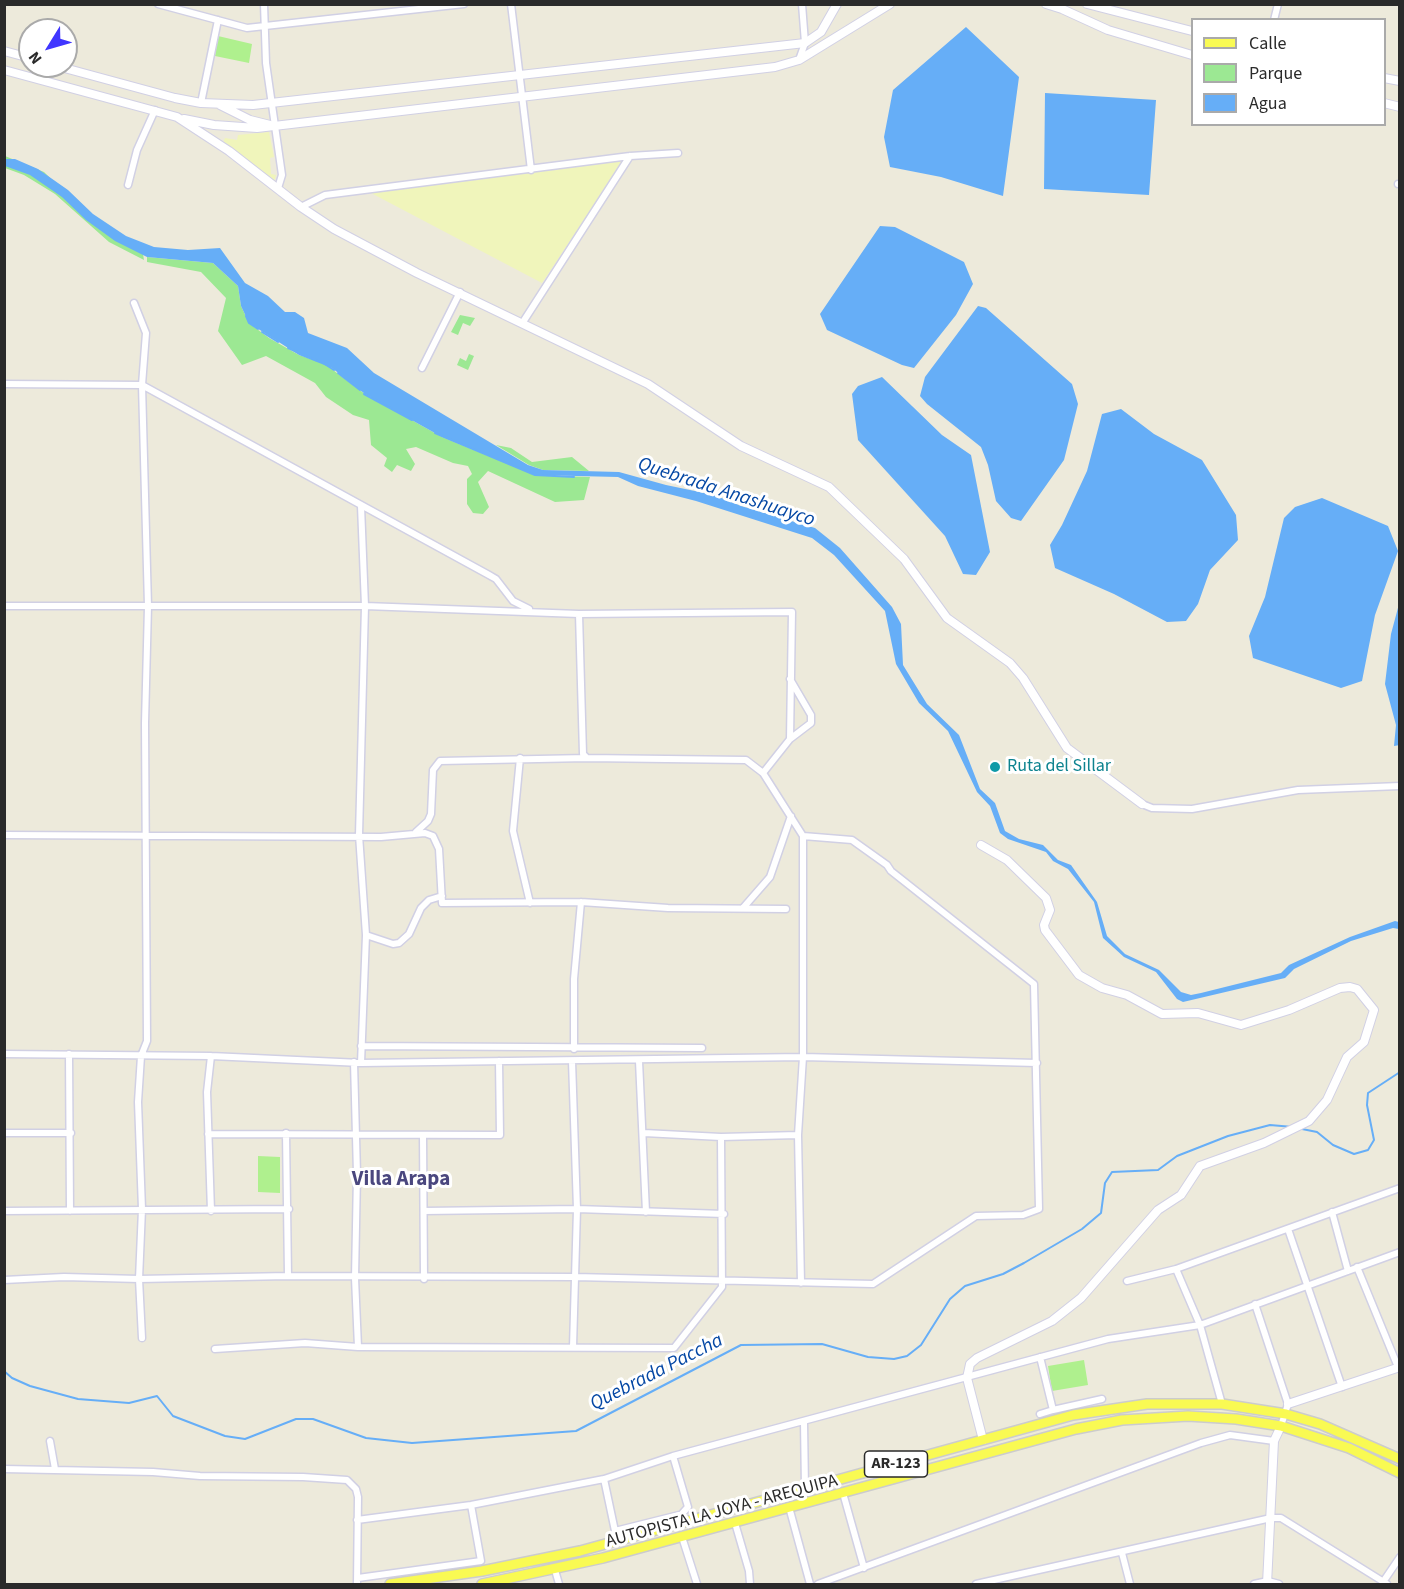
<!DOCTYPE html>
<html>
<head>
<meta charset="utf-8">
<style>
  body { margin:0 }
  #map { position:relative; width:1404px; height:1589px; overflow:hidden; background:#edeadb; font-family:"Source Sans 3",sans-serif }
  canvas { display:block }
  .frame { position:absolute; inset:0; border:6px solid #2a2a2a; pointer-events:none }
  .legend { position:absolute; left:1191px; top:18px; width:195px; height:108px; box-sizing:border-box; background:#fff; border:2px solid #aaa; margin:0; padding:8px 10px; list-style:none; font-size:18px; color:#2a2a2a }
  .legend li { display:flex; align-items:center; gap:12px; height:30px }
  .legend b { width:30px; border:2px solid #aaa }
  .north { position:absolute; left:18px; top:18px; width:60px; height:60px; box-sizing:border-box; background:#fff; border:2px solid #aaa; border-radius:50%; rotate:233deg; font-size:16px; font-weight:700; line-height:24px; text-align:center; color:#2a2a2a }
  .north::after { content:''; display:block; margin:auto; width:21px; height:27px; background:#4036ff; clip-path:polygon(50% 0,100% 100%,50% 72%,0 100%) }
</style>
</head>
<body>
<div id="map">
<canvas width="1404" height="1589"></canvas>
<div class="frame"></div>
<ul class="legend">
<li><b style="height:8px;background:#f9fa53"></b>Calle</li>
<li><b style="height:16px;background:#9ce893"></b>Parque</li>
<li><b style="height:16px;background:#66aef7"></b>Agua</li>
</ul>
<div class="north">N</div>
</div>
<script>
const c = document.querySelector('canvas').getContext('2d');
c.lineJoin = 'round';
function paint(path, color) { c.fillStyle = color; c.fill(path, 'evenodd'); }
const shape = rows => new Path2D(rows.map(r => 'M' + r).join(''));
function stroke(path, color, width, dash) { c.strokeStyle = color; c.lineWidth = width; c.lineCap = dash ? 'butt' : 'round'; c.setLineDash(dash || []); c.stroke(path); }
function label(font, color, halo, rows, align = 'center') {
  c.font = font + ' "Source Sans 3",sans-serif'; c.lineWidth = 6; c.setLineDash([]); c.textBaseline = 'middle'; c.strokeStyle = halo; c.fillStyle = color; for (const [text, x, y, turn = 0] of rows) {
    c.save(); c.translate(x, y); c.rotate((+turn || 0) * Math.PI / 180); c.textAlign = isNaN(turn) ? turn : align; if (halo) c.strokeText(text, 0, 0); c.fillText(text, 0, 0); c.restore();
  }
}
const green = shape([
  [5,156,44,172,92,219,142,248,144,260,109,242,55,194,24,175,5,168],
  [147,257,213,263,238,286,241,306,249,323,269,338,299,355,325,364,365,394,442,437,535,475,590,477,584,500,555,502,488,471,478,482,489,507,483,514,473,513,467,504,467,479,472,474,468,466,453,463,416,447,406,449,415,464,411,471,397,465,392,472,384,466,387,458,371,445,369,420,353,415,326,397,315,383,266,356,242,365,218,331,226,298,201,272,147,262],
  [460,315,475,318,470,326,463,323,458,335,451,332],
  [469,354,474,356,468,370,457,365,460,358,466,361],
  [496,445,511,448,532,462,572,457,589,471,543,470,529,465]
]);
const sand = shape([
  [269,132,274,157,270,158,271,174,276,175,274,182,223,143,225,138,237,140,238,135],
  [625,159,542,283,371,193]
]);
const pitch = shape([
  [218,36,252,44,249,63,215,56],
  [258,1156,280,1157,280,1193,258,1192],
  [1084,1360,1088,1385,1052,1391,1048,1366]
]);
const water = shape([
  [966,27,1019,77,1003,196,941,177,890,167,884,137,893,90],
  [1045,93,1156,100,1149,195,1044,189],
  [4,159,15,159,38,169,68,190,93,214,126,236,154,247,188,250,220,248,245,283,268,296,285,312,295,312,304,318,308,333,347,348,374,373,528,465,543,470,619,472,666,485,714,495,741,506,815,528,840,548,892,607,901,624,903,665,927,704,959,735,980,789,995,803,1005,831,1019,839,1043,845,1058,860,1071,865,1097,902,1107,936,1125,954,1159,970,1181,992,1191,995,1201,993,1281,973,1289,965,1350,937,1395,921,1399,922,1399,929,1393,928,1351,941,1294,969,1285,978,1183,1002,1177,999,1156,972,1124,957,1103,938,1094,902,1068,869,1053,861,1046,852,1008,839,1000,833,990,806,977,792,948,731,919,703,896,664,885,611,834,555,812,538,696,501,638,486,618,477,535,475,442,437,365,394,332,368,299,355,249,323,241,306,238,286,213,263,147,257,115,241,86,220,62,197,30,175,5,166],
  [880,226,895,227,964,262,973,284,956,315,914,368,902,365,827,330,820,314],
  [978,306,986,308,1072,384,1078,404,1064,460,1021,521,1011,518,996,501,988,465,981,447,927,404,920,396,925,377],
  [882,377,942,435,971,455,990,552,976,575,963,574,945,536,858,440,852,394,858,386],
  [1121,409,1154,434,1202,460,1236,515,1238,540,1210,570,1198,604,1186,621,1167,622,1114,594,1055,568,1050,545,1062,525,1087,471,1102,414],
  [1322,498,1388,526,1398,551,1375,615,1362,681,1341,688,1253,658,1249,636,1265,597,1284,518,1295,507],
  [1399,604,1400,745,1394,746,1396,725,1385,684,1391,634]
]);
const stream = shape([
  [246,316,249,323,258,329],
  [262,332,278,342],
  [288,348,318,361],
  [323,363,334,370],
  [338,373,360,390],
  [364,394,412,420],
  [435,433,535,475,574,477],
  [1302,1129,1317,1132,1333,1145,1354,1154,1368,1150,1374,1140,1367,1105,1368,1093,1400,1072],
  [4,1371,12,1378,30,1386,78,1399,129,1403,157,1396,173,1416,225,1436,245,1439,296,1419,313,1419,366,1438,412,1443,576,1431,741,1345,822,1344,868,1357,894,1359,907,1356,921,1345,950,1299,965,1286,1003,1274,1024,1263,1082,1229,1101,1213,1105,1183,1112,1172,1158,1170,1177,1156,1228,1136,1270,1125,1293,1127]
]);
const minor = shape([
  [158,4,247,28,464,4],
  [264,4,266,63,282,175,278,188],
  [511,4,531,170],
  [1274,20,1278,4],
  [799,60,805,43,802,4],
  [201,103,218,20],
  [1398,184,1400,184],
  [128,185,137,150,155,110],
  [301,207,325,195,630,156,678,153],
  [134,303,146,333,142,385,148,606,145,723,147,1041,141,1056,138,1102,142,1209,139,1279,142,1338],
  [523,322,630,156],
  [422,368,460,292],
  [4,384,142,385,489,575,496,579,513,601,529,609],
  [361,506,365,606,359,835,366,935,361,1063],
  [4,606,365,606,579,614,792,612,790,739,763,773],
  [579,614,583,754,587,758,746,760,763,773,803,836,803,1057,798,1135,801,1283],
  [790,739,811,723,811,715,790,679],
  [520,758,513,831,530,903],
  [1142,804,1152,808,1192,809,1298,790,1400,786],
  [416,832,428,821,431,814,433,770,440,761,587,758],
  [4,835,381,837,425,833,433,836,439,849,442,903,581,902,668,908,786,909],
  [743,908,770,877,791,816],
  [366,935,393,944,399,943,409,934,421,908,429,900,442,896],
  [361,1046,702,1048],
  [574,1049,574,979,581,902],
  [4,1054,211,1056,361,1063,803,1057,1037,1063],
  [69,1054,70,1211],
  [211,1056,207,1092,211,1211],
  [572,1061,577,1209,573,1347],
  [639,1061,646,1212],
  [354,1062,357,1174,355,1278,358,1347],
  [4,1133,71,1133],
  [286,1133,288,1276],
  [644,1133,721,1137,798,1135],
  [208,1134,500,1135,499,1061],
  [423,1135,424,1279],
  [4,1211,289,1209],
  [424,1211,577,1209,724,1214],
  [1332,1212,1348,1271],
  [1288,1229,1342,1387],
  [1357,1267,1398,1367],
  [1176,1269,1200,1325,1222,1404],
  [4,1280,64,1277,139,1279,288,1276,575,1277,873,1284,976,1216,1023,1215,1039,1209,1034,984,891,871,887,865,852,840,803,836],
  [1127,1281,1176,1269,1400,1188],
  [1255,1304,1288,1404,1281,1426],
  [215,1349,305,1343,358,1347,674,1348,722,1287,721,1137],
  [1040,1357,1053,1410,1102,1399],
  [1040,1414,1053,1410],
  [804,1422,805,1489],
  [50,1441,55,1469],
  [673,1456,688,1507,679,1517],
  [4,1469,153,1472,200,1476,303,1477,347,1480,356,1489,358,1497,357,1584],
  [604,1479,615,1531,679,1515],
  [843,1493,864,1568],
  [789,1507,810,1584],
  [357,1520,471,1505,604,1479,673,1456,1108,1339,1200,1325,1400,1252],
  [735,1523,749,1571,750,1584],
  [682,1537,697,1584],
  [1122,1553,1130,1584],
  [555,1570,559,1584],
  [358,1578,481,1561,471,1505],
  [1383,1582,1400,1557],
  [818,1584,1201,1443,1230,1435,1274,1441],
  [976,1584,1271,1518,1281,1518,1387,1584],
  [1254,1584,1268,1581,1279,1584]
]);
const tertiary = shape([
  [1046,4,1062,9,1108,30,1192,55],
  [1087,4,1192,31],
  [4,51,30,58],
  [57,66,175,98,201,103,253,105,805,43,821,32,837,4],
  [4,70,177,117,229,151,301,207,334,229,417,273,648,384,741,446,829,487,904,559,947,618,1010,663,1023,678,1067,748,1142,804],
  [1384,78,1400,81],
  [1384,103,1400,107],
  [220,105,250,120,270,125],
  [184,119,214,125,257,128,775,67,799,60,890,4],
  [981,845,1007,860,1046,898,1050,910,1044,925,1045,930,1079,975,1102,988,1127,995,1162,1014,1198,1013,1241,1025,1289,1010,1340,988,1350,987,1357,989,1374,1010,1364,1042,1347,1057,1327,1100,1309,1121,1264,1143,1200,1166,1181,1195,1158,1210,1081,1298,1052,1321,977,1358,970,1364,967,1378,983,1440],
  [1288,1404,1400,1367],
  [1267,1584,1274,1441,1281,1426]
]);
const primary = shape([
  [390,1584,482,1571,580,1551,1073,1415,1147,1404,1222,1404,1286,1414,1320,1424,1400,1459],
  [482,1584,603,1558,1076,1429,1122,1420,1188,1416,1236,1419,1281,1426,1349,1448,1400,1473]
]);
const markers = [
  [995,767,6,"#0f9aa8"]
];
const shields = [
  [896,1464,63]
];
const shieldNames = [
  ["AR-123",896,1464]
];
const cultureNames = [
  ["Ruta del Sillar",1007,767]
];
const streetNames = [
  ["AUTOPISTA LA JOYA - AREQUIPA",722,1512,-15]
];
const waterNames = [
  ["Quebrada Anashuayco",726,493,18],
  ["Quebrada Paccha",657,1373,-27]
];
const quarterNames = [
  ["Villa Arapa",401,1180]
];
paint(green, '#9ce893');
paint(sand, '#f0f5bb');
paint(pitch, '#aff08e');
paint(water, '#66aef7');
stroke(stream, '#66aef7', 2);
stroke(minor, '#d1d0e4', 9);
stroke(tertiary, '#d1d0e4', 10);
stroke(primary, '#ccc', 12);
stroke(minor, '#fff', 6);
stroke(tertiary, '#fff', 8);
stroke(primary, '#f9fa53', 9);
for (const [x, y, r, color] of markers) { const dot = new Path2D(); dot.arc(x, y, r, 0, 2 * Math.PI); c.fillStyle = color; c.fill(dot); stroke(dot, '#fff', 2); }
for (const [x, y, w] of shields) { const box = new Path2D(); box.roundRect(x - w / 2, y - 13, w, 26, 4.5); c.fillStyle = '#fff'; c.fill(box); stroke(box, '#2a2a2a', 1.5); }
label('bold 16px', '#2a2a2a', null, shieldNames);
label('18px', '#0d838f', '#fff', cultureNames, 'left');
label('18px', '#2a2a2a', '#fff', streetNames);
label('italic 20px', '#0447a4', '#fff', waterNames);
label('bold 21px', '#4a477e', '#fff', quarterNames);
</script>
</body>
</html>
